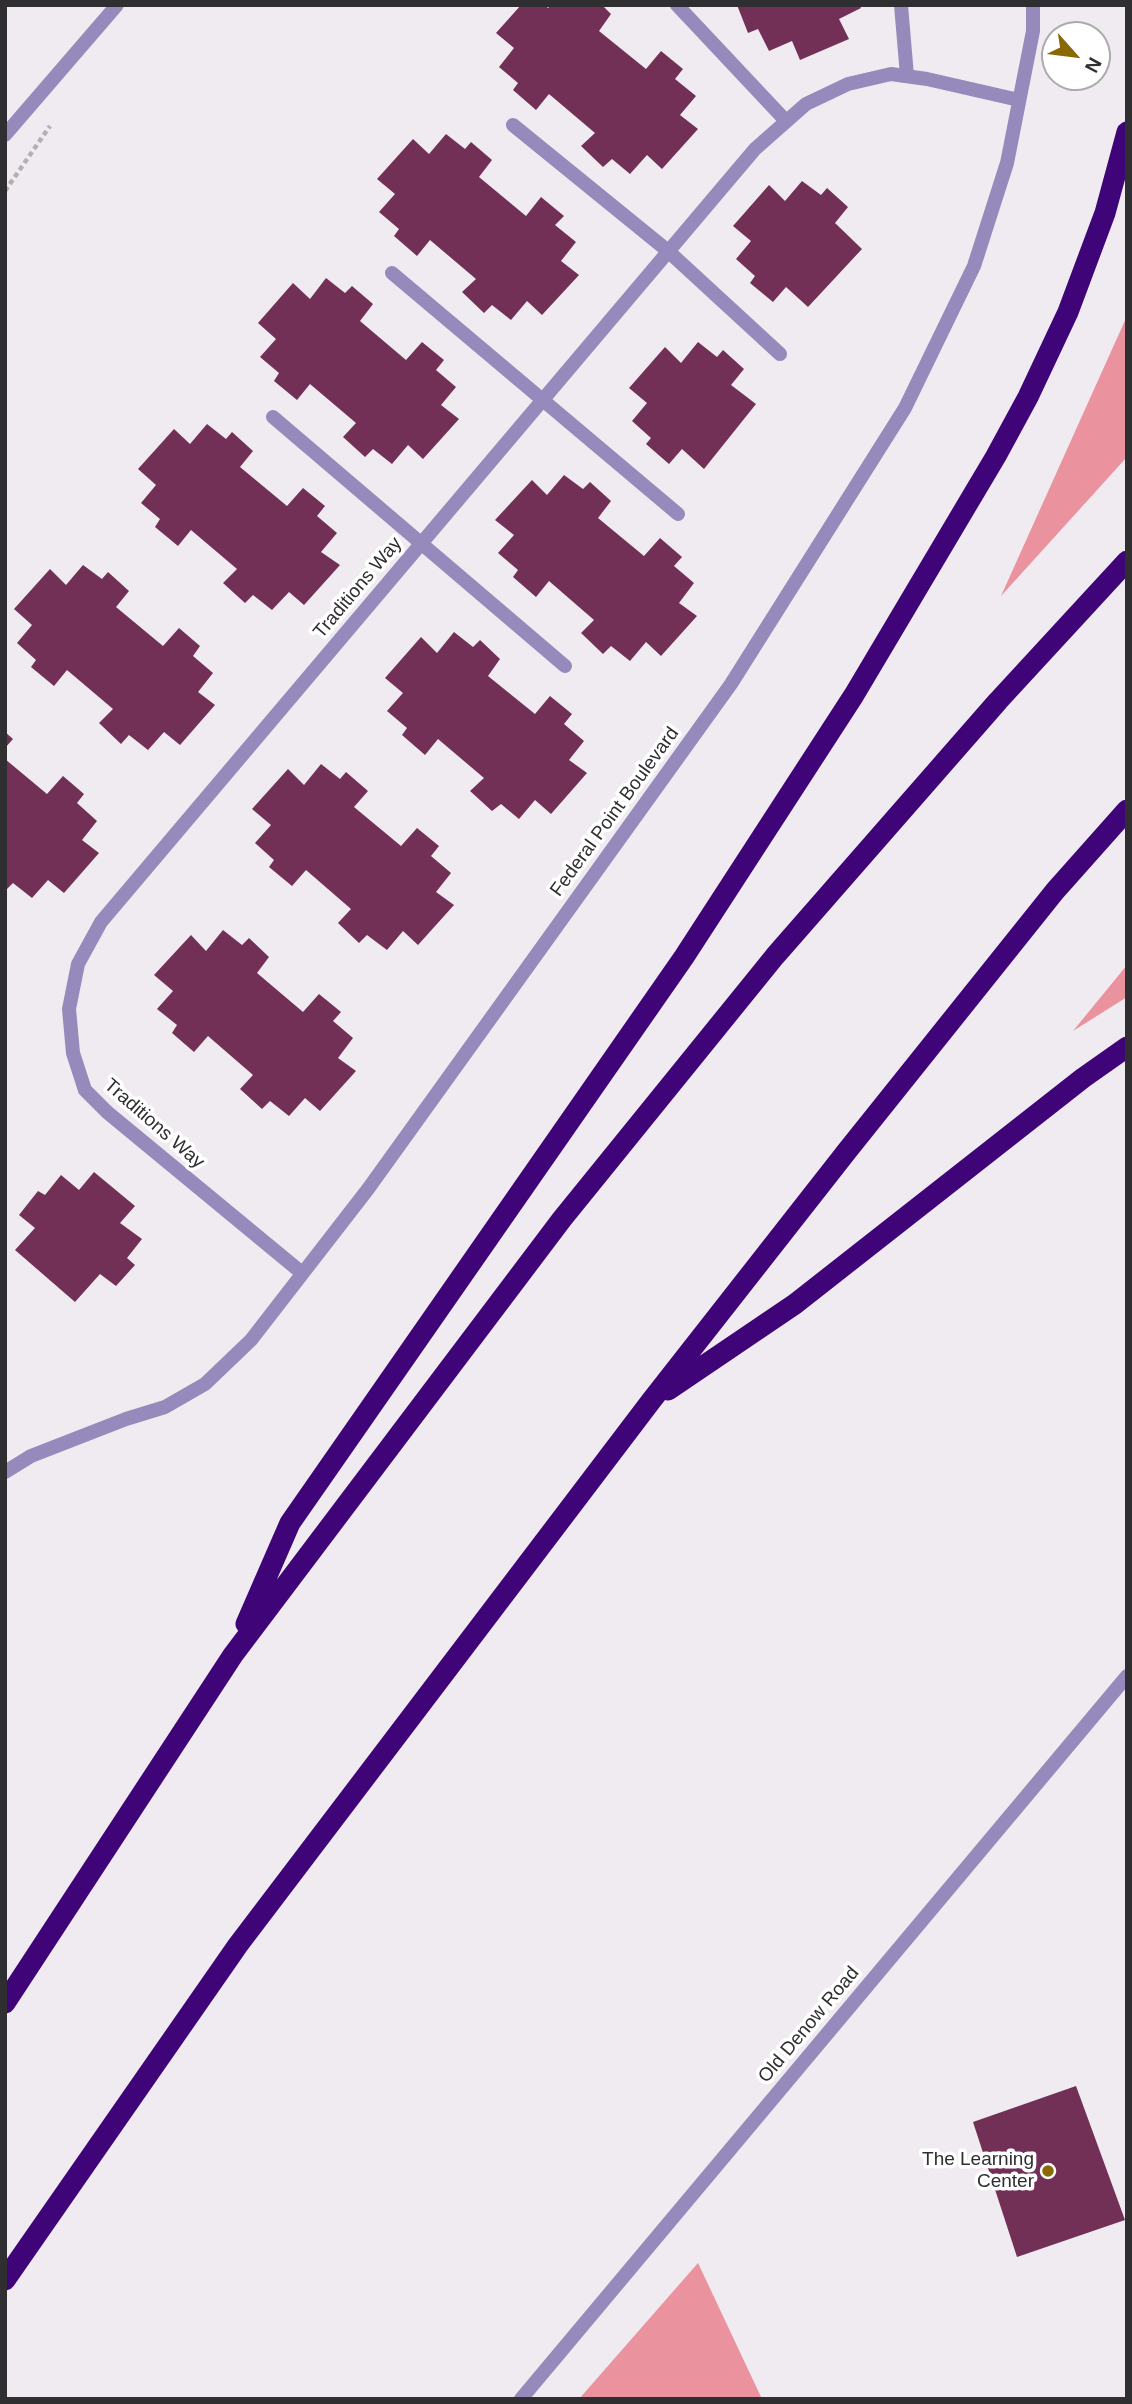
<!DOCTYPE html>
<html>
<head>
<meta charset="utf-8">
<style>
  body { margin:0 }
  #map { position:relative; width:1132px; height:2404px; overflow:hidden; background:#efebf0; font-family:Helvetica,sans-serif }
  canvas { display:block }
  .frame { position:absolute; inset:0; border:7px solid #2f2e30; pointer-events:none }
  .north { position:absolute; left:1041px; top:21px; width:70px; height:70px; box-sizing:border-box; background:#fff; border:2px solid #acabac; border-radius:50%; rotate:118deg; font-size:19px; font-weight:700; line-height:28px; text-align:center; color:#2f2e30 }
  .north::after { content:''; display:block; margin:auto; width:24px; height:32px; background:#896806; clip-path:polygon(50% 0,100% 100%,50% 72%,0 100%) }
</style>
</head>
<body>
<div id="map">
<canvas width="1132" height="2404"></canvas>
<div class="frame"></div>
<div class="north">N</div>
</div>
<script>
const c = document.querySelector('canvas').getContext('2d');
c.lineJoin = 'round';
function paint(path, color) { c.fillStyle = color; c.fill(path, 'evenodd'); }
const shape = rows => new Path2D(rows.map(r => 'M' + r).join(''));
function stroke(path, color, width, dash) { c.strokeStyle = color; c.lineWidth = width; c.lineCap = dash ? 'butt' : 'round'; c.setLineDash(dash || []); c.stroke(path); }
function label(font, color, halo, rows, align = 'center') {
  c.font = font + ' Helvetica,sans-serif'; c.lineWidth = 7; c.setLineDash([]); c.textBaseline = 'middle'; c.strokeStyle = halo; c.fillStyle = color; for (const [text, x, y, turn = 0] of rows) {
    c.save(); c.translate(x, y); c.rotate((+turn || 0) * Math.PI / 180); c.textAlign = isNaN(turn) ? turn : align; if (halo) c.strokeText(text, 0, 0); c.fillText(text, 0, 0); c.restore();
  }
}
const forest = shape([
  [1127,316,1127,457,1001,596],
  [1127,965,1127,997,1073,1031],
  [698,2263,762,2399,579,2399]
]);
const building = shape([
  [521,5,545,5,548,8,551,5,602,5,611,14,599,31,646,69,661,51,683,69,675,79,696,96,680,115,698,129,662,169,647,155,630,174,612,159,603,167,581,146,595,133,549,94,536,110,513,90,518,83,499,67,514,48,496,33],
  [737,5,859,5,861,8,839,19,849,39,800,60,792,41,769,51,758,29,748,33],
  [446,134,465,149,471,142,492,160,479,177,526,216,541,197,564,216,555,225,576,242,561,261,579,275,542,315,527,301,511,320,492,305,484,313,462,292,476,279,430,240,417,256,394,236,399,229,379,212,395,194,377,179,413,139,429,154],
  [802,181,821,195,827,188,848,207,835,223,862,249,808,307,786,287,773,302,750,283,755,276,736,259,751,241,733,226,769,185,785,201],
  [326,278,345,293,352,286,373,304,360,321,406,360,422,342,444,360,436,370,456,387,441,405,459,419,423,459,408,445,392,464,373,449,365,457,343,437,356,423,310,384,297,400,274,381,279,373,260,357,276,339,258,323,293,283,310,299],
  [698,342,717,357,723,350,744,369,731,385,756,404,704,469,682,449,669,464,646,444,651,438,632,421,647,403,629,388,665,347,681,363],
  [207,424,226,439,232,432,253,451,240,467,287,506,303,488,325,506,317,516,337,533,321,552,340,565,304,605,289,592,272,610,253,595,245,603,223,583,237,569,191,530,178,546,155,527,160,519,141,503,156,485,138,469,174,429,190,444],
  [564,475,583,489,590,482,611,501,598,518,644,556,660,538,682,557,674,566,694,583,679,603,697,616,661,656,646,642,630,661,611,646,603,654,581,633,594,620,549,581,536,597,513,577,518,570,498,553,514,535,495,520,532,480,547,495],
  [83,565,102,579,108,572,129,591,116,607,163,646,179,628,200,646,193,656,213,673,198,692,215,705,180,745,164,732,148,750,129,735,121,744,99,723,113,709,67,670,54,686,31,667,36,660,17,643,32,625,14,609,50,569,66,585],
  [454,632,473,647,480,640,500,659,488,676,535,714,550,696,572,714,564,724,584,741,569,760,587,773,551,814,535,800,519,819,501,804,492,811,470,791,484,778,438,739,425,755,402,735,407,728,387,711,403,693,385,678,421,637,437,653],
  [5,732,13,739,5,748],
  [5,759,47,794,63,776,84,794,77,803,97,821,82,840,99,853,64,893,48,880,32,898,13,883,5,891],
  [321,764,340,779,346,772,368,791,354,807,401,846,417,828,439,846,431,856,451,873,436,892,454,905,418,945,403,931,387,950,367,935,359,943,338,923,351,909,306,870,292,886,269,867,274,860,255,843,271,825,252,809,288,769,304,785],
  [223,930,242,945,249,938,269,957,257,973,303,1012,319,994,341,1012,333,1021,353,1038,338,1058,356,1071,320,1111,305,1098,289,1116,270,1101,262,1109,240,1089,253,1075,208,1036,194,1052,172,1033,177,1025,157,1009,173,991,154,975,191,935,206,951],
  [94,1172,135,1206,120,1223,142,1239,127,1258,135,1265,116,1286,100,1274,75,1302,15,1250,35,1228,19,1215,38,1191,45,1195,61,1175,79,1190],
  [1076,2086,1125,2220,1017,2257,973,2122]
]);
const path = shape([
  [5,191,50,126]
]);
const lane = shape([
  [677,5,786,121],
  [901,5,907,76],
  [513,125,668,251,780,354],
  [392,273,678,514],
  [273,417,565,666]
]);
const street = shape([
  [5,135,117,5],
  [302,1273,107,1112,85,1090,73,1053,69,1009,78,964,101,922,755,149,806,104,848,84,891,74,927,79,1019,100],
  [5,1472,31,1456,126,1419,165,1407,205,1384,251,1340,368,1189,731,684,905,408,974,266,1007,163,1033,31,1033,5],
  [521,2399,1127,1676]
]);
const highway = shape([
  [668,1390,795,1304,1083,1078,1127,1047],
  [246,1624,290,1523,684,957,854,695,996,456,1028,397,1068,312,1105,213,1127,132],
  [5,2003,233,1655,562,1219,775,956,998,701,1127,561],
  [5,2280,238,1945,651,1401,847,1151,1055,891,1127,810]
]);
const markers = [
  [1048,2171,7,"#896806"]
];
const streetNames = [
  ["Traditions Way",358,588,-50],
  ["Federal Point Boulevard",615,812,-54],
  ["Traditions Way",154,1124,41],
  ["Old Denow Road",809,2025,-50]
];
const poiNames = [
  ["The Learning",1034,2160],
  ["Center",1034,2182]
];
paint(forest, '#ea939e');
paint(building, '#733057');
stroke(path, '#b3b0b4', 4.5, [5, 3.5]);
stroke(lane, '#9689bb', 14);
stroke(street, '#9689bb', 14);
stroke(highway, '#3e0478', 21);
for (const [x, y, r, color] of markers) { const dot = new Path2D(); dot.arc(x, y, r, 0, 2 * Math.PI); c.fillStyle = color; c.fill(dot); stroke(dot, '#fff', 2.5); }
label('19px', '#2f2e30', '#fff', streetNames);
label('19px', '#2f2e30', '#fff', poiNames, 'right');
</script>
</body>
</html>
